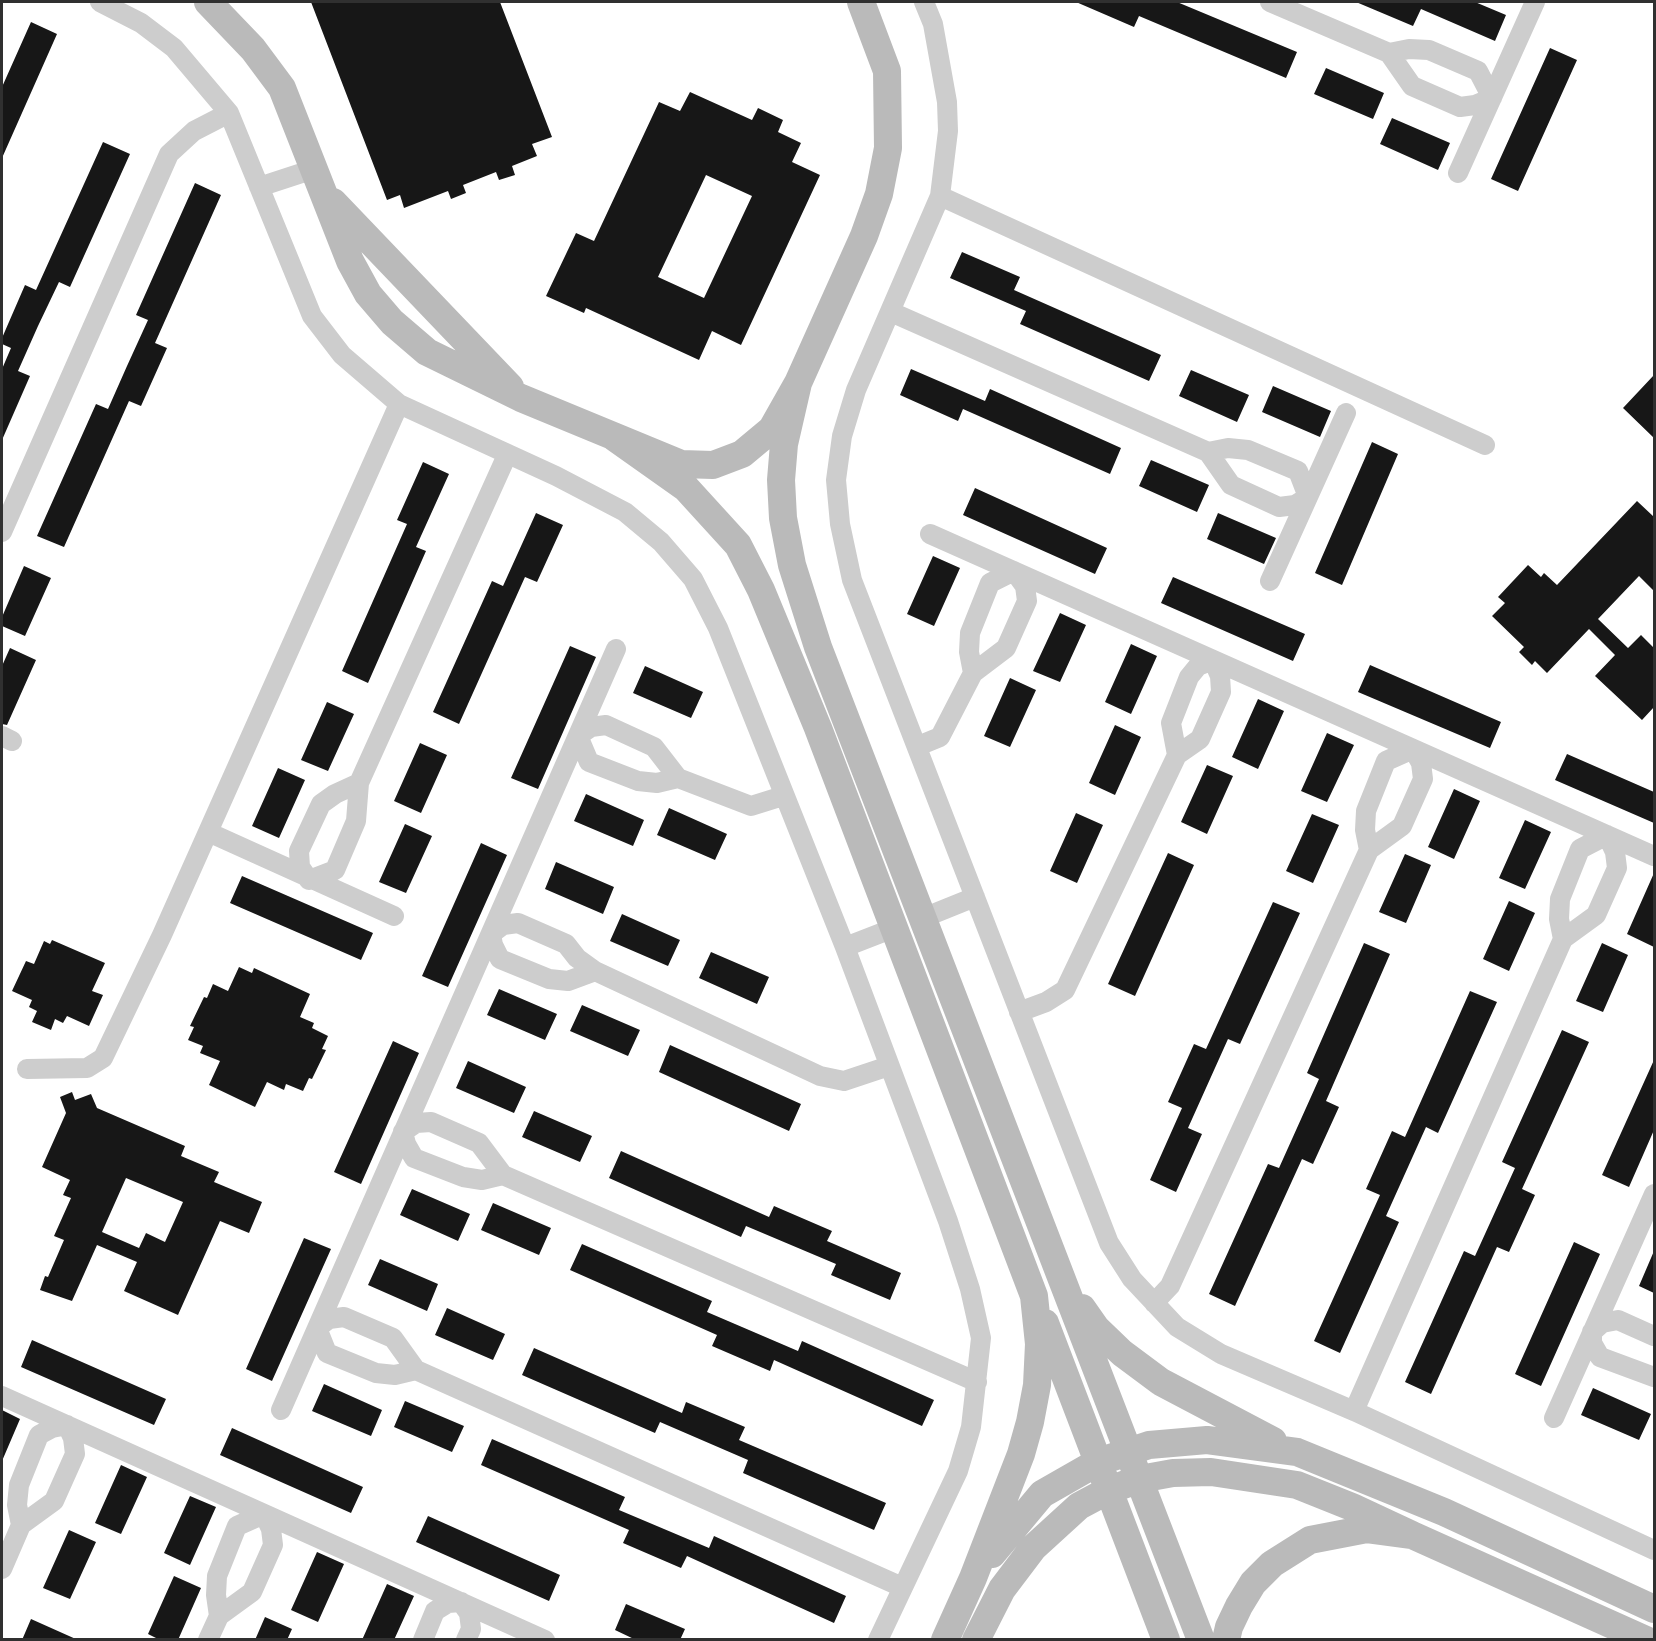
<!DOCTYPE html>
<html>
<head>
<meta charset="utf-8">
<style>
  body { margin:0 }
  #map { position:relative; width:1656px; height:1641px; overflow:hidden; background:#fff; font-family:"Roboto Condensed",sans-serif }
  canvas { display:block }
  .frame { position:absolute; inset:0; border:3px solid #303030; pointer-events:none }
</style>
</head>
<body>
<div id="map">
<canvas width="1656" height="1641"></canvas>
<div class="frame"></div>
</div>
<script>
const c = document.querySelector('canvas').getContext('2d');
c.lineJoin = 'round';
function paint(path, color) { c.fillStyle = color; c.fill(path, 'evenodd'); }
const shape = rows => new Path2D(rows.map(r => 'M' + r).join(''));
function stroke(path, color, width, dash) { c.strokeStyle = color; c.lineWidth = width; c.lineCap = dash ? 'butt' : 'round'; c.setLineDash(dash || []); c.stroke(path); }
const building = shape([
  [311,2,500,2,552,137,532,144,537,156,512,166,515,175,499,180,496,172,463,185,466,193,451,199,448,191,404,208,400,195,387,200],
  [1076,2,1177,2,1297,52,1286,78,1139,16,1134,27],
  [1356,2,1475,2,1506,15,1495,41,1421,9,1413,26],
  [31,22,57,34,2,158,2,87],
  [1550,48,1577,60,1518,191,1491,179],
  [1326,68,1384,93,1373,119,1314,94],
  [690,92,752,120,758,108,783,120,778,132,801,143,792,162,820,175,741,345,712,331,699,360,586,308,584,313,546,296,576,233,594,241,659,102,680,111],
  [706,175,752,196,704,298,658,277],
  [1392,118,1450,143,1438,170,1380,144],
  [103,142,130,154,70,287,59,282,38,326,18,371,30,376,2,440,2,369,11,348,2,344,2,338,25,285,36,290],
  [195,183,221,195,155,343,167,348,141,406,129,401,64,547,37,536,96,404,108,409,127,366,148,320,136,315],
  [962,252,1020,277,1014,290,1161,355,1149,381,1020,324,1026,311,950,278],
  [911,369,985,401,990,389,1121,448,1110,474,963,409,958,421,900,395],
  [1191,370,1249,395,1237,422,1179,396],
  [1654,375,1654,438,1623,408],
  [1273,386,1331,411,1320,437,1262,412],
  [1372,442,1398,454,1342,585,1315,573],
  [1151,460,1209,485,1197,512,1139,486],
  [423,462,449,474,416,547,426,551,368,683,342,671,407,524,397,520],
  [975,488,1107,548,1095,574,963,515],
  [1637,501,1654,517,1654,591,1639,576,1598,619,1628,648,1641,635,1654,648,1654,707,1642,720,1595,676,1615,655,1589,629,1547,673,1535,661,1532,665,1519,652,1524,647,1492,616,1505,603,1498,597,1528,565,1541,577,1544,573,1557,585],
  [536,513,563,525,537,582,525,577,459,724,433,712,492,581,503,586],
  [1218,513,1276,538,1264,564,1207,539],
  [933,556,960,568,934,626,907,614],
  [24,566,51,578,25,636,2,626,2,617],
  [1173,577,1305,634,1293,661,1161,603],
  [1060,613,1086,625,1060,682,1033,671],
  [1131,644,1157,656,1131,714,1105,702],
  [570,646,596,657,538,789,511,778],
  [10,648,36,660,7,725,2,724,2,666],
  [1370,665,1501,722,1490,748,1358,692],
  [645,666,703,692,691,718,633,693],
  [1010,678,1036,690,1010,747,984,736],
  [1258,699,1284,711,1258,769,1232,757],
  [327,702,354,714,328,771,301,760],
  [1115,725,1141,737,1115,795,1089,783],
  [1327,733,1354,745,1327,802,1301,791],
  [420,743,447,755,421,813,394,801],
  [1567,754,1654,792,1654,823,1555,780],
  [1207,765,1233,776,1207,834,1181,822],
  [278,768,305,780,279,838,252,826],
  [1454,789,1480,801,1454,859,1428,847],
  [586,794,644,820,633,846,574,821],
  [669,808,727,834,715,860,657,835],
  [1076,813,1103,825,1077,883,1050,871],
  [1312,814,1339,825,1313,883,1286,871],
  [1525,820,1551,832,1525,889,1499,878],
  [405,824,432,836,406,893,379,882],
  [481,843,507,855,448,987,422,976],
  [1168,853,1194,865,1135,996,1108,984],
  [1405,854,1431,865,1406,923,1379,912],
  [556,862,614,887,603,914,545,889],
  [1654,873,1654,947,1627,934],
  [242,876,373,933,361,960,230,903],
  [1509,901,1535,913,1509,971,1483,959],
  [1273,902,1300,913,1240,1044,1228,1039,1188,1128,1202,1134,1176,1192,1150,1180,1182,1108,1168,1102,1194,1044,1206,1049],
  [622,914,680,940,668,966,610,941],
  [52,940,105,963,92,991,103,995,89,1026,67,1016,63,1023,55,1019,51,1030,32,1022,37,1011,29,1007,32,1000,12,991,26,961,34,964,44,941,50,944],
  [1364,943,1390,954,1326,1101,1339,1107,1313,1164,1302,1159,1235,1306,1209,1294,1268,1164,1279,1168,1319,1079,1307,1073],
  [1602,943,1628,955,1603,1012,1576,1001],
  [711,952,769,977,757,1004,699,978],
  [239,967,252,973,254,968,310,994,300,1017,314,1023,312,1028,328,1036,322,1049,326,1050,312,1079,309,1078,303,1091,286,1084,284,1090,267,1082,255,1107,209,1085,220,1061,200,1053,203,1046,188,1040,194,1027,190,1026,204,997,207,998,213,984,228,991],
  [499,989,557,1014,545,1040,487,1015],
  [1470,991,1497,1002,1438,1133,1426,1127,1386,1216,1399,1222,1340,1353,1314,1341,1380,1195,1366,1189,1392,1131,1405,1137],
  [582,1005,640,1030,628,1056,570,1031],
  [1562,1030,1589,1042,1522,1189,1535,1195,1509,1252,1497,1247,1431,1394,1405,1382,1464,1251,1475,1256,1515,1168,1502,1162],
  [393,1041,419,1053,361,1184,334,1172],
  [670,1045,801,1104,789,1131,659,1072],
  [1654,1060,1654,1130,1629,1187,1602,1175],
  [468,1061,526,1087,514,1113,456,1088],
  [72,1092,75,1100,91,1094,97,1108,185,1146,181,1156,219,1172,214,1182,262,1202,249,1233,220,1221,178,1315,124,1291,137,1262,97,1245,72,1301,40,1290,45,1276,48,1277,64,1240,54,1236,71,1198,63,1195,70,1180,42,1167,66,1113,60,1097],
  [126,1178,183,1202,165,1242,146,1233,139,1248,102,1232],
  [534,1111,592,1136,580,1162,522,1137],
  [621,1151,769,1217,774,1206,832,1231,827,1241,901,1273,890,1300,831,1275,836,1264,746,1226,741,1237,609,1178],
  [412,1189,470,1214,458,1241,400,1215],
  [493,1203,551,1228,539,1255,481,1230],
  [304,1238,331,1249,272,1381,246,1369],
  [1574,1242,1600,1254,1541,1386,1515,1374],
  [582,1244,712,1301,707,1312,798,1351,802,1341,934,1400,922,1426,774,1360,770,1371,712,1346,717,1335,570,1270],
  [1654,1251,1654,1293,1639,1286],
  [380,1259,438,1284,427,1311,368,1285],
  [447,1308,505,1334,493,1360,435,1335],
  [32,1340,166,1399,154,1425,21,1367],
  [534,1348,682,1413,686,1402,745,1427,739,1440,886,1503,874,1530,743,1473,748,1460,660,1422,655,1433,522,1375],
  [324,1384,382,1410,371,1436,312,1411],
  [1593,1388,1651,1414,1639,1440,1581,1415],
  [405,1401,464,1426,452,1452,394,1427],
  [2,1410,20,1419,2,1461],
  [232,1428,363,1487,351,1513,220,1455],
  [492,1439,625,1497,619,1510,709,1548,714,1536,846,1596,834,1623,687,1556,681,1568,623,1543,629,1530,481,1465],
  [121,1465,147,1477,121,1534,95,1523],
  [190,1496,216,1507,190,1565,164,1553],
  [428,1516,560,1575,549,1601,416,1542],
  [69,1530,96,1542,70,1599,43,1588],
  [317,1552,344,1564,318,1622,291,1610],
  [174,1576,201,1588,178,1640,160,1640,148,1634],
  [387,1584,414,1596,394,1640,362,1640],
  [626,1604,685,1629,680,1640,636,1640,615,1630],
  [265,1617,292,1629,287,1640,255,1640],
  [31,1619,78,1640,22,1640]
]);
const minor = shape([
  [100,2,141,23,174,48,229,113,312,316,342,355,399,404,556,476,625,512,661,542,693,579,718,628,845,947,948,1221,970,1289,981,1338,971,1427,958,1471,878,1640],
  [924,2,933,24,947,102,948,131,940,196,856,390,842,436,836,480,840,524,852,580,1109,1243,1132,1279,1177,1327,1221,1354,1354,1411,1654,1550],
  [1270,2,1389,53,1412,86,1460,107,1475,105,1492,98,1478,71,1429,50,1409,49,1389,53],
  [1458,173,1535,2],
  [259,187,314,169],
  [940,196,1485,445],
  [891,312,1208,452,1231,485,1279,507,1295,505,1308,497,1298,471,1248,450,1228,448,1208,452],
  [2,532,169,154,194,131,229,113],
  [930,534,1654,856],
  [1270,581,1346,413],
  [2,736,12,741],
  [918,746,940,737,973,673,1006,648,1027,601,1025,586,1014,571,990,583,970,633,969,652,973,673],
  [678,778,654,747,606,725,591,727,578,736,589,762,638,781,657,783,678,778,751,806,783,796],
  [359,783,335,794,321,804,299,851,300,867,309,880,335,870,356,821,359,783,507,455],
  [208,832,394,916],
  [923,918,975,897],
  [845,947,894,928],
  [595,971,568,981,549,979,500,959,493,945,491,934,503,925,518,923,566,944,577,958,595,971,820,1076,844,1081,889,1066],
  [1019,1012,1046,1002,1065,990,1177,755,1200,739,1221,692,1220,676,1213,660,1198,666,1189,677,1171,723,1177,755],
  [27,1069,87,1068,103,1058,162,935,399,404],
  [503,1175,482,1180,463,1177,414,1158,406,1144,403,1132,416,1123,431,1122,479,1143,503,1175,977,1382],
  [1154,1303,1170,1286,1369,850,1402,826,1423,779,1421,763,1413,749,1386,761,1366,811,1365,830,1369,850],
  [1654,1336,1618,1320,1602,1323,1592,1332,1592,1343,1600,1357,1654,1377],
  [416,1370,395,1375,376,1373,327,1353,317,1328,329,1319,344,1317,393,1338,416,1370,902,1587],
  [2,1396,545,1640],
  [281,1410,616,649],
  [1354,1411,1563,939,1596,915,1617,868,1615,852,1607,835,1580,849,1560,899,1559,919,1563,939],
  [1554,1418,1654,1194],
  [2,1569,21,1525,54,1501,75,1454,73,1438,67,1425,52,1428,39,1435,19,1485,17,1505,21,1525],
  [208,1640,219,1616,252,1592,273,1545,271,1529,264,1514,237,1526,217,1576,216,1595,219,1616],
  [423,1640,435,1611,448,1603,461,1602,469,1613,471,1629,466,1640]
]);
const secondary = shape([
  [208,2,253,49,282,88,350,261,368,294,392,322,427,352,521,398,681,464,713,465,742,454,772,429,798,383,864,236,879,194,888,148,887,71,861,2],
  [333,202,510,387],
  [798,383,784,444,781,480,783,518,792,565,818,647,1201,1640],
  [614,437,686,488,738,545,761,590,818,728,1034,1296,1039,1344,1037,1385,1030,1422,1021,1454,973,1578,945,1640],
  [1082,1308,1096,1328,1122,1353,1161,1382,1273,1441],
  [1045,1323,1166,1640],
  [992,1554,1042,1494,1098,1462,1149,1445,1207,1440,1297,1452,1444,1512,1654,1609],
  [976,1640,1002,1589,1033,1548,1079,1506,1109,1490,1140,1479,1173,1473,1211,1472,1297,1485,1352,1507,1412,1535],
  [1226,1640,1229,1627,1239,1606,1253,1583,1272,1564,1310,1540,1367,1529,1412,1535,1646,1640]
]);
paint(building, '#171717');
stroke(minor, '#cdcdcd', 20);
stroke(secondary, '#bababa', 28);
</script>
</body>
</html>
